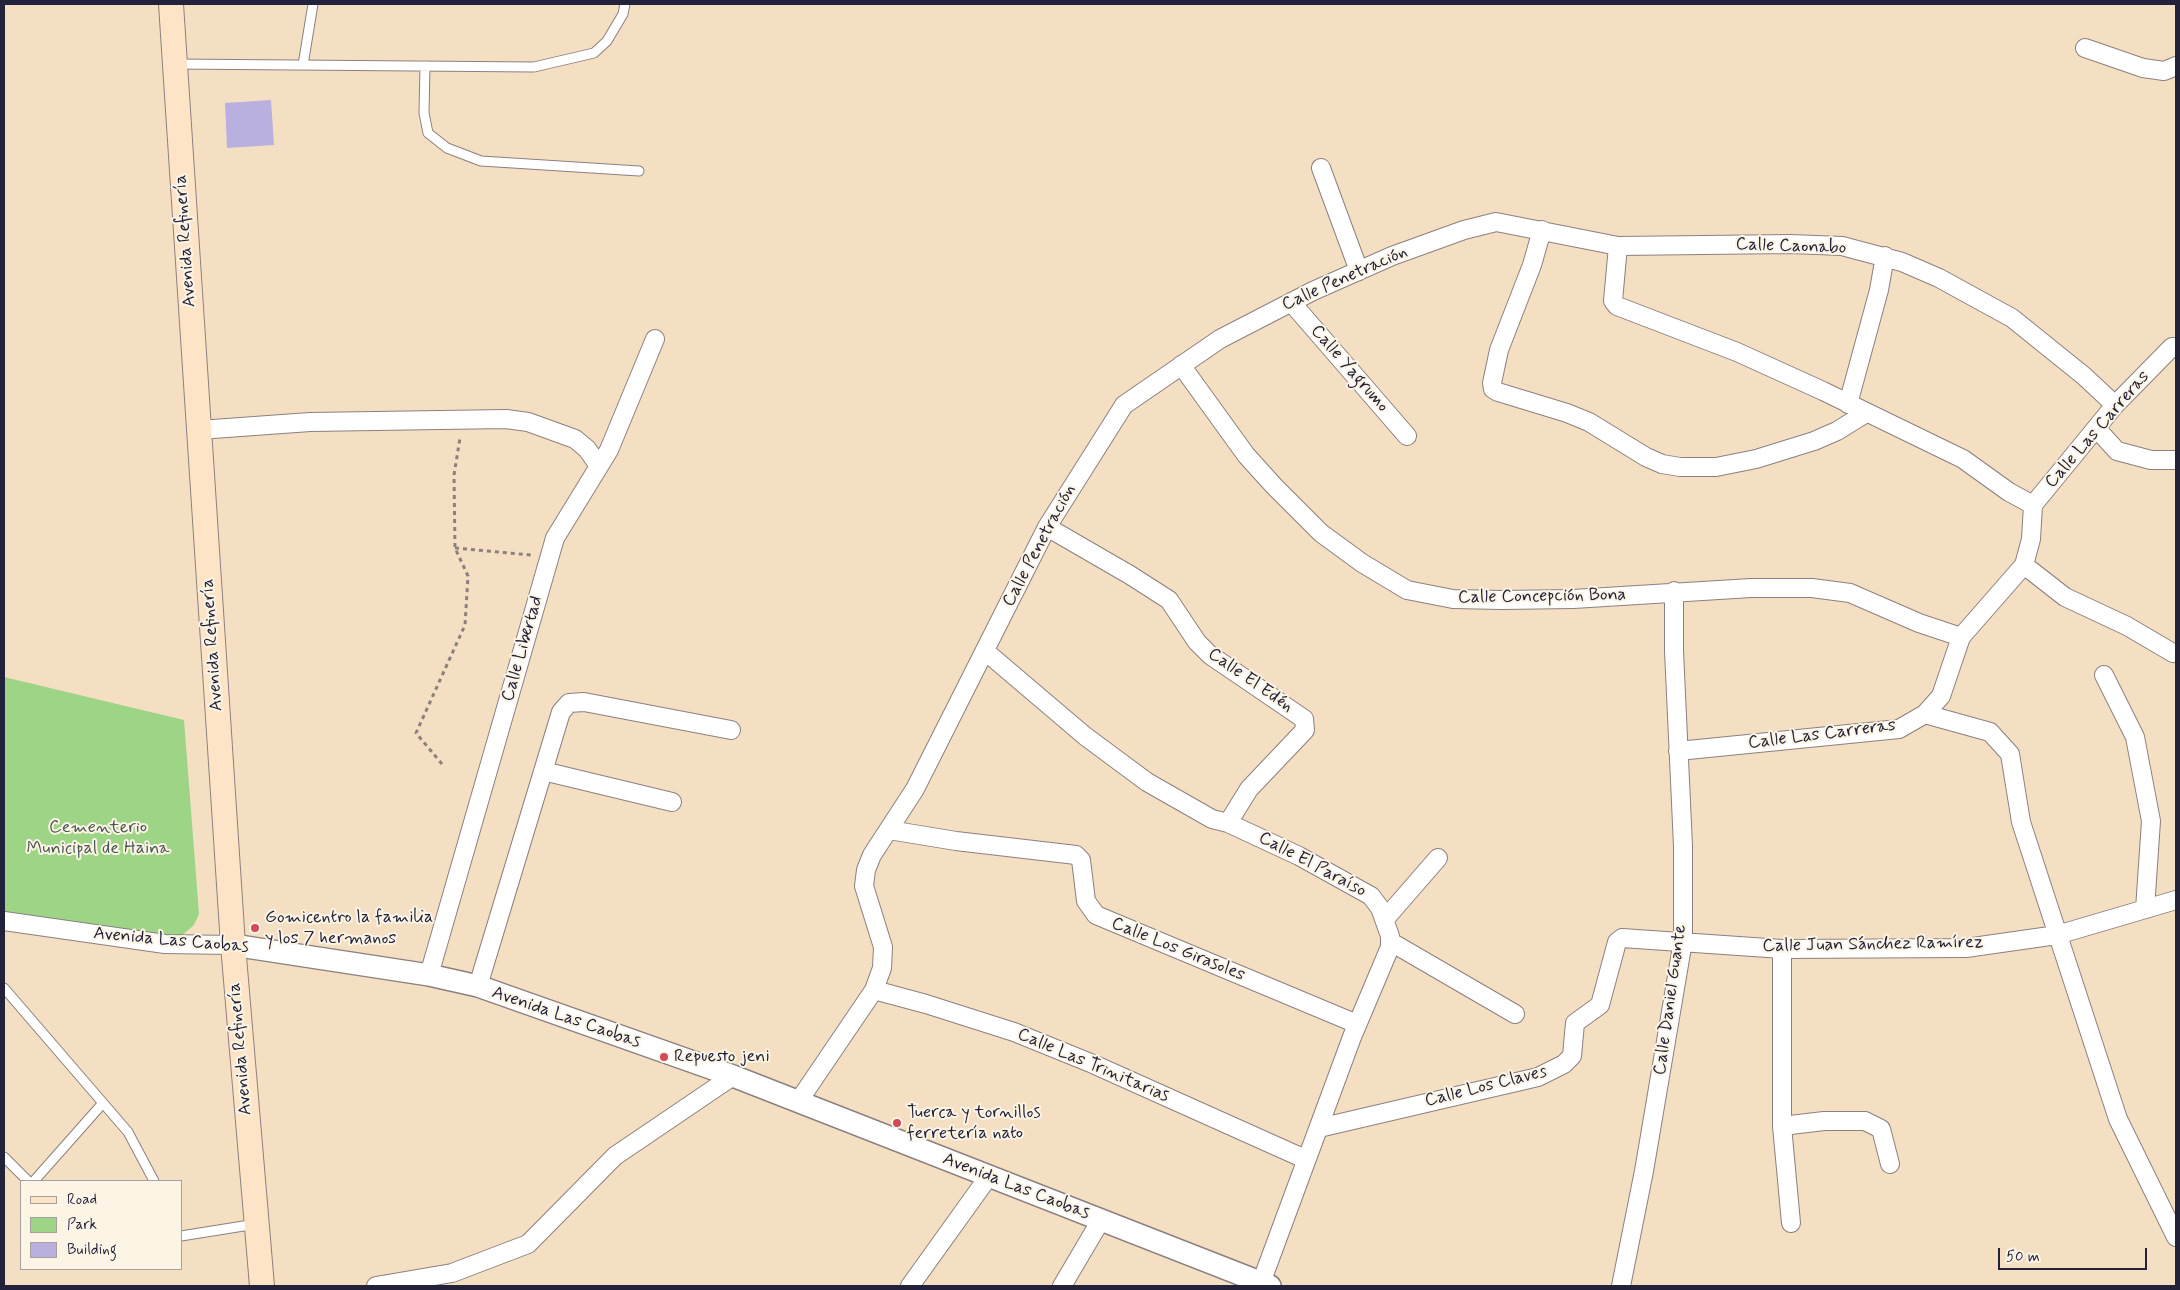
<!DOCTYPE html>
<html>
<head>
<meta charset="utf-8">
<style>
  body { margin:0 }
  #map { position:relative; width:2180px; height:1290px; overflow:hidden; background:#f5dfc3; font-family:Mynerve,sans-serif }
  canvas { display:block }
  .frame { position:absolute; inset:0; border:5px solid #22223b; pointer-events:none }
  .legend { position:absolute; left:20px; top:1180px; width:162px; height:90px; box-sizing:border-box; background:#fcf5e5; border:1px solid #a5a1a1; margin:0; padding:6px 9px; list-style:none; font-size:15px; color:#22223b }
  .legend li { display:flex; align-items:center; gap:10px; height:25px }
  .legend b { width:25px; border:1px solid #a5a1a1 }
  .scale { position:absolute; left:1998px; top:1248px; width:149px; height:22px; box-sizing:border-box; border:2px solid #22223b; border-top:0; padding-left:6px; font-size:15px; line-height:18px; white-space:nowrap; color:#22223b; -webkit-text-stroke:4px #fcf5e5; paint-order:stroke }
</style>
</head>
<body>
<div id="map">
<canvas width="2180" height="1290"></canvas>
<div class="frame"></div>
<ul class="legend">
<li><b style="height:6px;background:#fee4c6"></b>Road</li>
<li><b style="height:14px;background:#9dd486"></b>Park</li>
<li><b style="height:14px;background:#b9b0df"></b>Building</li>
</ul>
<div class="scale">50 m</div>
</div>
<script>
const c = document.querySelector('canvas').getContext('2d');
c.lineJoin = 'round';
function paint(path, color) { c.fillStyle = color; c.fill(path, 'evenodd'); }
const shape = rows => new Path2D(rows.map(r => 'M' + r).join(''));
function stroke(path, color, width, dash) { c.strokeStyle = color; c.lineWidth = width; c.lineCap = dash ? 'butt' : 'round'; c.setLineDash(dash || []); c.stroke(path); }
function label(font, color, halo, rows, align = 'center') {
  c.font = font + ' Mynerve,sans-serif'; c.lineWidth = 4; c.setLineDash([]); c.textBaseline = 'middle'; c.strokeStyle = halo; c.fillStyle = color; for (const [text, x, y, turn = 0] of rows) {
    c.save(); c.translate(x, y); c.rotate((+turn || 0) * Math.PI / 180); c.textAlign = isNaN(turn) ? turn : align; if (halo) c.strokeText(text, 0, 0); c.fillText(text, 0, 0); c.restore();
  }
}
const green = shape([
  [4,677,184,720,199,914,194,925,180,937,4,921]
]);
const building = shape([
  [271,100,274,145,227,148,225,103]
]);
const path = shape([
  [455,548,531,555],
  [442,764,416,733,465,625,468,576,455,548,454,475,460,438]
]);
const service = shape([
  [175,64,534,67,594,53,607,41,623,14,625,4],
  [303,65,313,4],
  [425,66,424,113,428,133,447,148,481,161,639,171],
  [4,988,128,1132,154,1181],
  [4,1157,28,1181],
  [34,1181,103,1103],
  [181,1236,256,1224]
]);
const minor = shape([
  [2085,48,2143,68,2164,71,2176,66],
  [1321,168,1359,271],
  [1542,230,1532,265,1499,350,1492,383,1493,389,1498,392,1567,413,1589,422,1646,457,1662,464,1680,467,1716,467,1756,459,1814,441,1837,431,1866,413],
  [1618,246,1613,301,1617,306,1737,352,1823,391,1963,459,2009,492,2033,505],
  [1291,302,1407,436],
  [1181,365,1246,455,1274,486,1321,533,1362,563,1407,590,1453,599,1502,600,1573,599,1751,588,1812,588,1850,593,1919,623,1961,637],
  [1848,404,1879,290,1885,256],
  [2096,428,2117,451,2151,460,2176,460],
  [199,430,310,422,506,419,528,422,575,439,587,449,599,466],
  [1047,527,1130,575,1169,600,1197,642,1210,655,1304,719,1305,730,1249,789,1228,823],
  [2024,565,2065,597,2127,626,2173,653],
  [985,651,1085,736,1147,782,1212,819,1228,823,1299,856,1371,896,1380,908,1390,936,1390,947,1352,1037,1261,1283],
  [2104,675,2135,737,2151,821,2145,909],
  [1925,714,1990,732,2010,754,2021,822,2118,1119,2176,1237],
  [1678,751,1899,729,1925,714,1941,696,1961,637,2024,565,2031,539,2033,505,2115,405,2172,347,2176,347],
  [543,771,672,802],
  [889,830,956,841,1076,855,1081,860,1086,901,1096,915,1357,1024],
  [1385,919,1438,858],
  [4,921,165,944,233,945],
  [1391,942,1515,1014],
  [1782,949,1782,1126,1791,1223],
  [429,975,555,538,609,450,655,339],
  [478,986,561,712,569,703,584,702,731,730],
  [874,990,926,1004,1014,1032,1093,1064,1305,1159],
  [798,1102,874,990,882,968,883,947,864,886,866,870,872,855,915,789,1047,527,1124,405,1220,339,1313,291,1392,256,1464,230,1496,222,1618,246,1790,244,1842,246,1902,262,1939,278,2012,318,2084,376,2115,405],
  [1782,1126,1824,1121,1865,1121,1881,1129,1890,1164],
  [1319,1128,1538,1077,1564,1064,1572,1056,1575,1023,1600,1005,1617,942,1622,938,1782,949,1966,948,2057,935,2176,900],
  [376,1286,452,1273,528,1244,615,1156,733,1076],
  [910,1286,989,1176],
  [1062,1286,1101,1220],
  [1621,1286,1644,1171,1683,941,1683,846,1674,651,1674,591]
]);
const tertiary = shape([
  [233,945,429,975,478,986,733,1076,1270,1286]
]);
const secondary = shape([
  [171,4,233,945,262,1286]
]);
const markers = [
  [255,928,5,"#d1495b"],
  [664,1057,5,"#d1495b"],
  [897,1123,5,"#d1495b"]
];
const streetNames = [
  ["Avenida Refinería",186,241,-94],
  ["Calle Caonabo",1791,247,2],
  ["Calle Penetración",1345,279,-24],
  ["Calle Yagrumo",1349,369,49],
  ["Calle Las Carreras",2098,430,-49],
  ["Calle Penetración",1040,546,-62],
  ["Calle Concepción Bona",1542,597,-1],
  ["Avenida Refinería",213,645,-94],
  ["Calle Libertad",523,649,-74],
  ["Calle El Edén",1250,681,35],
  ["Calle Las Carreras",1822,735,-7],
  ["Calle El Paraíso",1312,865,28],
  ["Avenida Las Caobas",171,941,5],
  ["Calle Juan Sánchez Ramírez",1873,945,-1],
  ["Calle Los Girasoles",1178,950,22],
  ["Calle Daniel Guante",1671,1000,-82],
  ["Avenida Las Caobas",566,1018,19],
  ["Avenida Refinería",241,1049,-95],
  ["Calle Las Trinitarias",1093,1066,23],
  ["Calle Los Claves",1486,1087,-14],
  ["Avenida Las Caobas",1016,1187,21]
];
const parkNames = [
  ["Cementerio",98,828],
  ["Municipal de Haina",98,849]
];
const poiNames = [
  ["Gomicentro la familia",265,918],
  ["y los 7 hermanos",265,939],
  ["Repuesto jeni",674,1057],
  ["Tuerca y tornillos",907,1113],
  ["ferretería nato",907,1134]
];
paint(green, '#9dd486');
paint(building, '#b9b0df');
stroke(service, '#8c807f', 11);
stroke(minor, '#8c807f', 20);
stroke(tertiary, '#8c807f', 24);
stroke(secondary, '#8c807f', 26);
stroke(path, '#8c807f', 3, [4, 4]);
stroke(service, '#fff', 9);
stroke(minor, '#fff', 18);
stroke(tertiary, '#fff', 21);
stroke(secondary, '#fee4c6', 24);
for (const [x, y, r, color] of markers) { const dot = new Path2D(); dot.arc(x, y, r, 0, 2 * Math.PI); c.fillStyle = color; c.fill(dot); stroke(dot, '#fcf5e5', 2); }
label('18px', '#22223b', '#fcf5e5', streetNames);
label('18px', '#475752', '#fcf5e5', parkNames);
label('18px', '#22223b', '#fcf5e5', poiNames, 'left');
</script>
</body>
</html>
